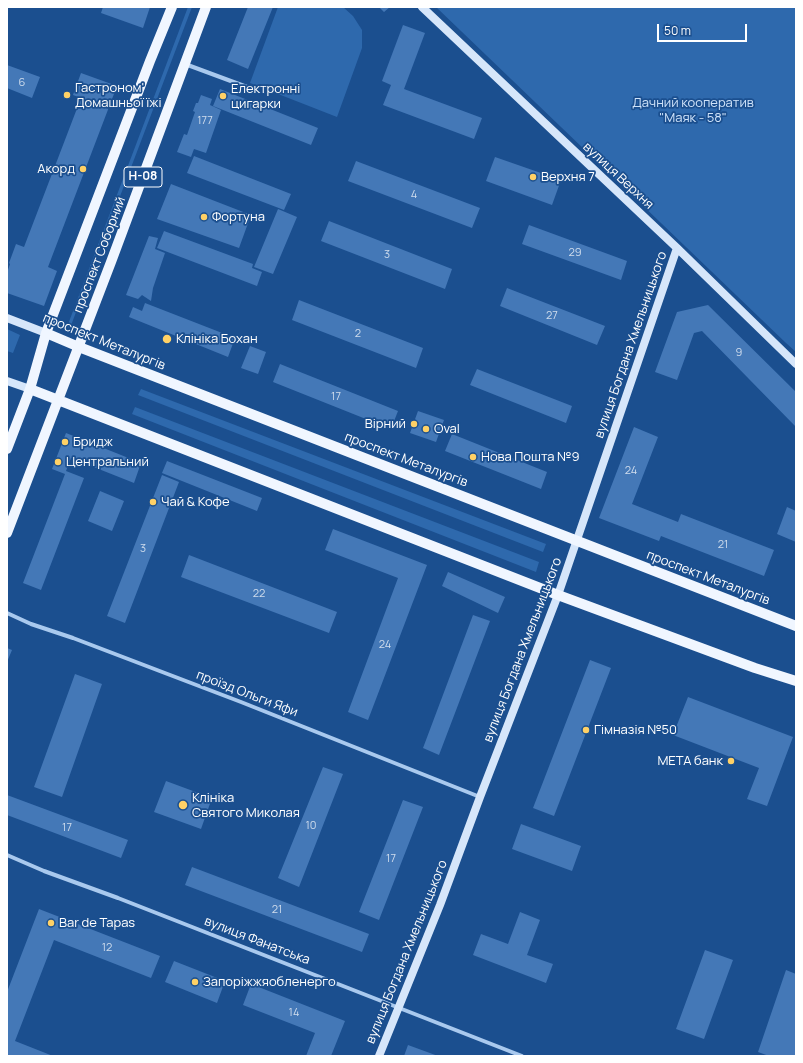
<!DOCTYPE html>
<html>
<head>
<meta charset="utf-8">
<style>
  body { margin:0 }
  #map { position:relative; width:803px; height:1063px; overflow:hidden; background:#1b4f8f; font-family:Manrope,sans-serif }
  canvas { display:block }
  .frame { position:absolute; inset:0; border:8px solid #fff; pointer-events:none }
  .scale { position:absolute; left:657px; top:24px; width:90px; height:18px; box-sizing:border-box; border:2px solid #fff; border-top:0; padding-left:5px; font-size:12px; line-height:14px; white-space:nowrap; color:#fff; -webkit-text-stroke:3px #1b4f8f; paint-order:stroke }
</style>
</head>
<body>
<div id="map">
<canvas width="803" height="1063"></canvas>
<div class="frame"></div>
<div class="scale">50 m</div>
</div>
<script>
const c = document.querySelector('canvas').getContext('2d');
c.lineJoin = 'round';
function paint(path, color) { c.fillStyle = color; c.fill(path, 'evenodd'); }
const shape = rows => new Path2D(rows.map(r => 'M' + r).join(''));
function stroke(path, color, width, dash) { c.strokeStyle = color; c.lineWidth = width; c.lineCap = dash ? 'butt' : 'round'; c.setLineDash(dash || []); c.stroke(path); }
function label(font, color, halo, rows, align = 'center') {
  c.font = font + ' Manrope,sans-serif'; c.lineWidth = 3.5; c.setLineDash([]); c.textBaseline = 'middle'; c.strokeStyle = halo; c.fillStyle = color; for (const [text, x, y, turn = 0] of rows) {
    c.save(); c.translate(x, y); c.rotate((+turn || 0) * Math.PI / 180); c.textAlign = isNaN(turn) ? turn : align; if (halo) c.strokeText(text, 0, 0); c.fillText(text, 0, 0); c.restore();
  }
}
const green = shape([
  [188,7,192,7,70,328,67,327],
  [278,7,343,7,353,16,362,30,362,48,337,117,250,83],
  [436,7,796,7,796,352,786,343],
  [7,329,20,335,13,353,7,351],
  [141,389,546,544,543,552,138,395],
  [135,407,539,562,536,572,132,414]
]);
const building = shape([
  [103,7,150,7,143,28,101,13],
  [248,7,273,7,248,69,227,60],
  [379,7,390,7,384,12],
  [403,25,425,33,404,89,482,118,474,139,383,105,391,85,382,81],
  [7,65,40,77,32,98,7,88],
  [81,73,117,86,48,267,57,271,44,306,7,293,7,273,10,264,9,263,16,244,24,247,81,98,73,95],
  [220,89,318,128,311,145,213,106],
  [201,95,212,99,210,105,221,110,206,153,194,149,191,157,177,152,184,134,187,135,195,112,193,111,196,103,198,103],
  [194,156,291,194,284,210,187,173],
  [495,157,561,180,552,205,486,181],
  [356,161,480,208,472,228,348,181],
  [171,184,251,215,239,248,157,219],
  [278,209,297,217,273,274,254,267],
  [329,221,452,269,445,289,321,241],
  [529,225,627,261,621,280,522,244],
  [164,231,253,264,252,268,262,272,257,286,157,248],
  [149,236,158,238,155,249,165,253,153,288,151,301,142,295,138,299,126,295],
  [507,288,605,326,597,345,500,306],
  [299,300,423,348,416,368,292,320],
  [145,303,235,338,228,357,129,317,133,307,142,311],
  [708,305,796,392,796,427,702,331,694,333,677,380,655,372,677,312],
  [250,346,266,352,258,374,241,368],
  [280,364,398,411,391,429,273,382],
  [477,369,572,406,566,423,470,385],
  [418,411,444,420,436,442,410,433],
  [634,427,658,437,632,504,678,522,681,514,774,550,764,576,661,536,659,541,599,518],
  [66,433,141,463,134,483,71,458,66,471,84,478,41,590,23,583,65,474,52,469],
  [452,434,547,472,541,489,445,451],
  [167,461,262,498,257,511,162,473],
  [162,475,179,482,125,623,107,616],
  [100,491,124,501,112,531,88,521],
  [787,507,796,511,796,542,777,534],
  [333,529,427,565,368,720,348,712,398,578,325,550],
  [189,555,337,612,329,633,181,577],
  [448,572,505,597,498,613,442,586],
  [473,615,490,621,439,755,423,748],
  [7,648,12,650,7,662],
  [590,660,611,668,554,816,533,808],
  [75,674,102,684,62,797,34,787],
  [688,697,793,737,767,806,747,799,759,768,673,735],
  [323,767,343,774,299,887,278,878],
  [166,781,212,798,201,829,154,812],
  [7,795,128,840,121,858,7,815],
  [403,800,423,807,379,920,359,912],
  [521,824,581,846,572,871,512,849],
  [192,867,369,934,362,952,185,885],
  [39,909,160,956,151,978,54,940,15,1041,53,1056,7,1056,7,992],
  [520,912,540,920,527,955,553,964,546,983,473,955,481,934,508,944],
  [705,950,733,960,704,1039,676,1029],
  [174,961,225,981,217,1003,165,982],
  [786,970,796,974,796,1056,769,1056,758,1052],
  [251,984,345,1021,331,1056,306,1056,315,1033,243,1005],
  [408,1045,438,1056,404,1056]
]);
const street = shape([
  [185,64,247,87],
  [7,613,31,624,73,638,241,702,480,797],
  [7,855,44,871,118,898,522,1056]
]);
const secondary = shape([
  [422,7,677,248,796,364],
  [7,318,46,333],
  [7,381,30,389],
  [379,1056,440,905,480,797,558,595,677,248]
]);
const primary = shape([
  [46,333,79,347,796,626],
  [30,389,558,595,755,668,796,681],
  [7,449,30,389,46,333,150,61,172,7],
  [7,533,111,262,206,7]
]);
const markers = [
  [67,95,4,"#ffd166"],
  [223,96,4,"#ffd166"],
  [83,169,4,"#ffd166"],
  [533,177,4,"#ffd166"],
  [204,217,4,"#ffd166"],
  [167,339,5,"#ffd166"],
  [414,424,4,"#ffd166"],
  [426,429,4,"#ffd166"],
  [65,442,4,"#ffd166"],
  [473,457,4,"#ffd166"],
  [58,462,4,"#ffd166"],
  [153,502,4,"#ffd166"],
  [586,730,4,"#ffd166"],
  [731,761,4,"#ffd166"],
  [183,805,5,"#ffd166"],
  [51,923,4,"#ffd166"],
  [195,982,4,"#ffd166"]
];
const numberNames = [
  ["6",22,83],
  ["177",205,121],
  ["4",414,195],
  ["29",575,253],
  ["3",387,255],
  ["27",552,316],
  ["2",358,334],
  ["9",739,353],
  ["17",336,397],
  ["24",631,471],
  ["21",723,545],
  ["3",143,549],
  ["22",259,594],
  ["24",385,645],
  ["10",311,826],
  ["17",67,828],
  ["17",391,859],
  ["21",277,910],
  ["12",107,948],
  ["14",294,1013]
];
const shields = [
  [143,177,38]
];
const shieldNames = [
  ["Н-08",143,177]
];
const poiNames = [
  ["Гастроном'",75,88],
  ["Домашньої їжі",75,103],
  ["Електронні",231,89],
  ["цигарки",231,104],
  ["Акорд",75,169,"right"],
  ["Верхня 7",541,177],
  ["Фортуна",212,217],
  ["Клініка Бохан",176,339],
  ["Вірний",406,424,"right"],
  ["Oval",434,429],
  ["Бридж",73,442],
  ["Нова Пошта №9",481,457],
  ["Центральний",66,462],
  ["Чай & Кофе",161,502],
  ["Гімназія №50",594,730],
  ["МЕТА банк",723,761,"right"],
  ["Клініка",192,798],
  ["Святого Миколая",192,813],
  ["Bar de Tapas",59,923],
  ["Запоріжжяобленерго",203,982]
];
const parkNames = [
  ["Дачний кооператив",693,103],
  ["\"Маяк - 58\"",693,118]
];
const streetNames = [
  ["вулиця Верхня",618,176,43],
  ["проспект Соборний",100,255,-69],
  ["проспект Металургів",104,342,22],
  ["вулиця Богдана Хмельницького",631,345,-71],
  ["проспект Металургів",406,460,21],
  ["проспект Металургів",708,578,21],
  ["вулиця Богдана Хмельницького",523,650,-69],
  ["проїзд Ольги Яфи",247,694,21],
  ["вулиця Фанатська",257,941,21],
  ["вулиця Богдана Хмельницького",407,952,-68]
];
paint(green, '#2e69ad');
paint(building, '#4478b7');
stroke(street, '#a9c9ee', 4);
stroke(secondary, '#d6e6fa', 8);
stroke(primary, '#f0f6ff', 10);
for (const [x, y, r, color] of markers) { const dot = new Path2D(); dot.arc(x, y, r, 0, 2 * Math.PI); c.fillStyle = color; c.fill(dot); stroke(dot, '#1b4f8f', 1.5); }
label('11px', '#d0dded', null, numberNames);
for (const [x, y, w] of shields) { const box = new Path2D(); box.roundRect(x - w / 2, y - 10, w, 20, 3); c.fillStyle = '#1b4f8f'; c.fill(box); stroke(box, '#fff', 1); }
label('bold 12px', '#fff', null, shieldNames);
label('13px', '#fff', '#1b4f8f', poiNames, 'left');
label('13px', '#cfe3fa', '#1b4f8f', parkNames);
label('13px', '#fff', '#1b4f8f', streetNames);
</script>
</body>
</html>
